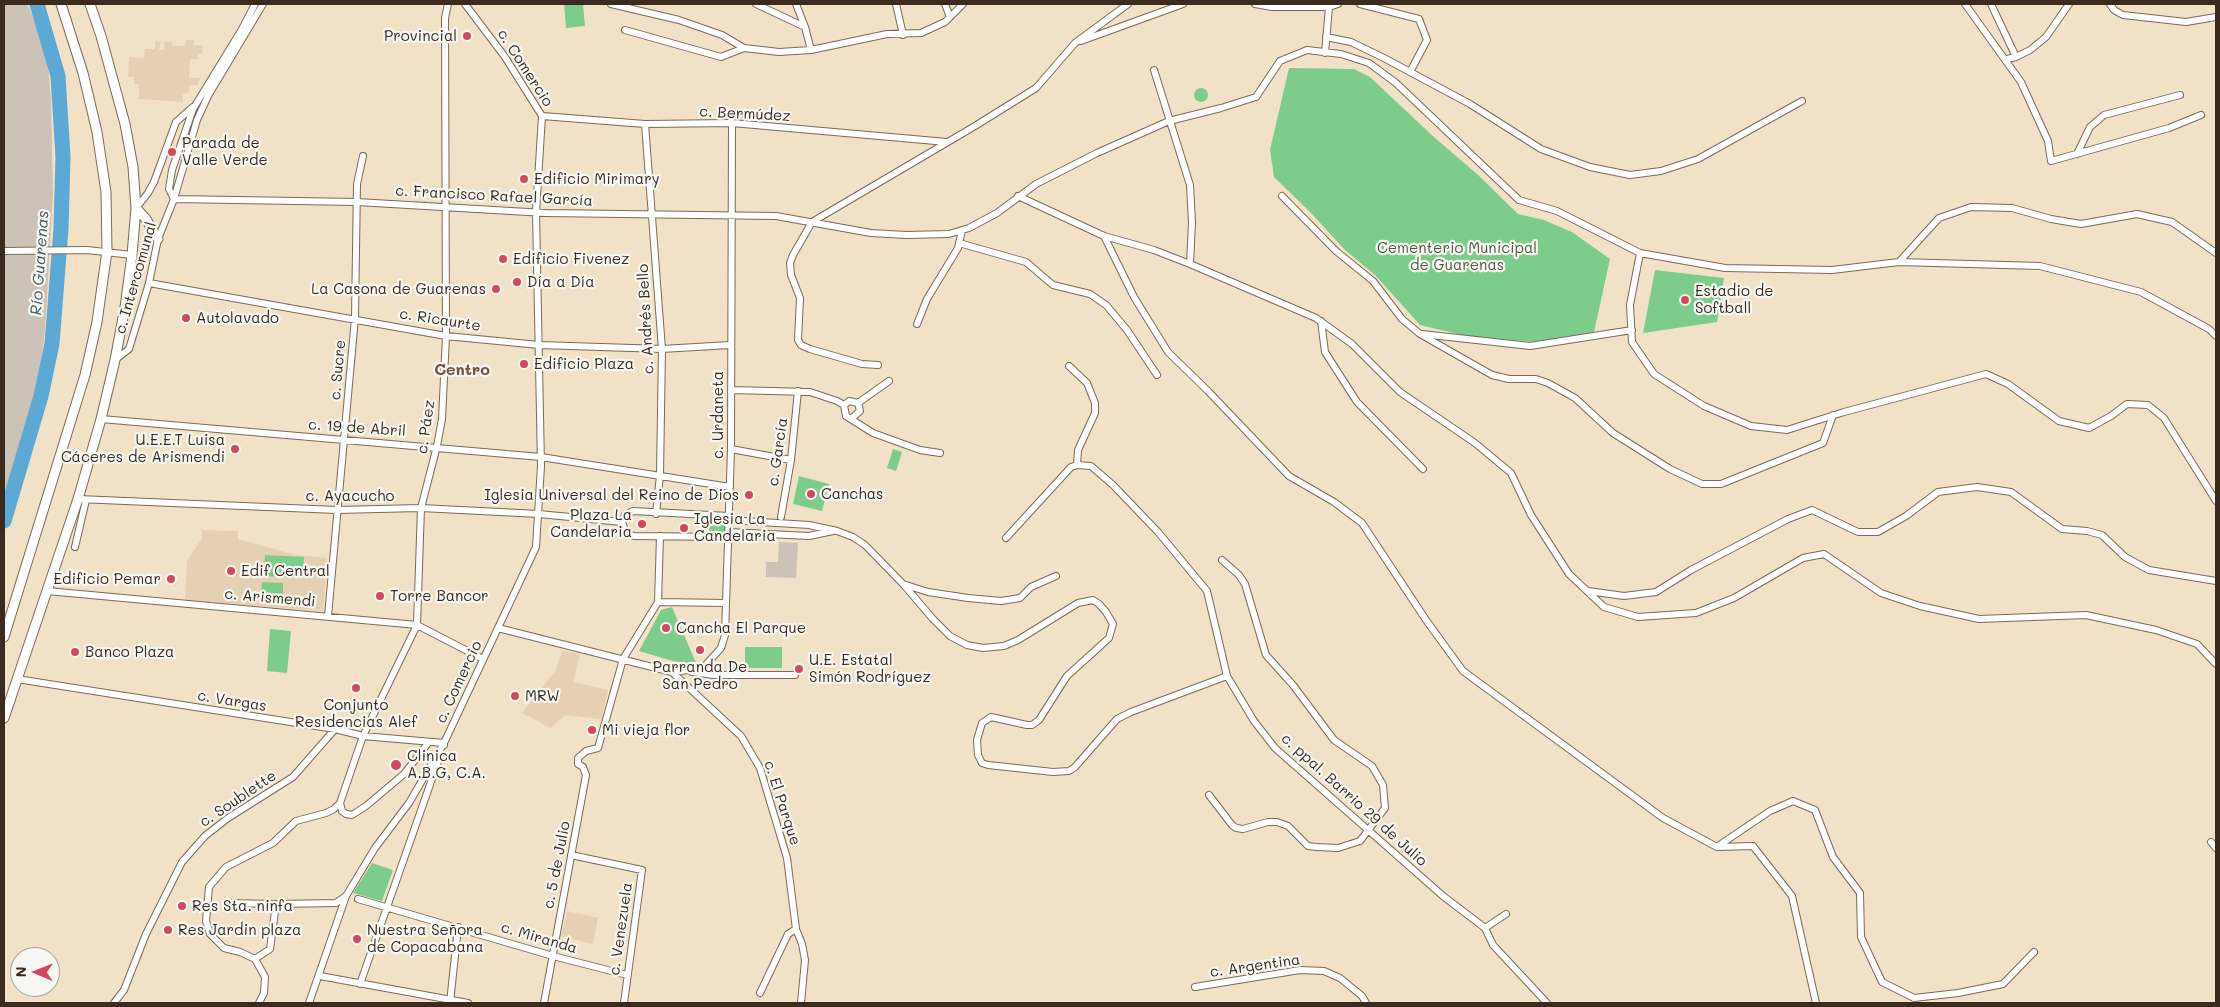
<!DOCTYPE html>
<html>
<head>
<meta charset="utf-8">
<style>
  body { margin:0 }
  #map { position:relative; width:2220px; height:1007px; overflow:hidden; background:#f1e1c6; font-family:Mali,sans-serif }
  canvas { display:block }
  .frame { position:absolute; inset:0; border:5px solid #3b2a1e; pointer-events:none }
  .north { position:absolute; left:10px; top:947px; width:50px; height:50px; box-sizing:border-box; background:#f6f6f2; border:1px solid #aba49d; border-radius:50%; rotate:271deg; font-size:14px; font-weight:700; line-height:20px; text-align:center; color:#3b2a1e }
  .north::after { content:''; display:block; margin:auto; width:18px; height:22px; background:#d1495b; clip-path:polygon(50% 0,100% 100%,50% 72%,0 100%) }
</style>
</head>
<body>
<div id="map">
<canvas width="2220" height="1007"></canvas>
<div class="frame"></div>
<div class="north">N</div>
</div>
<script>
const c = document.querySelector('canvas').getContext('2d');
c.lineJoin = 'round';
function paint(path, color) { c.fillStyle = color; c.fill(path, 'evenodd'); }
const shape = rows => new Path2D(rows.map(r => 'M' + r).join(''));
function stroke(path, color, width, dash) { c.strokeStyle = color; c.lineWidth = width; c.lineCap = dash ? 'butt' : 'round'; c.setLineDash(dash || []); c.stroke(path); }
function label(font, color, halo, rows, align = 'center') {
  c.font = font + ' Mali,sans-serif'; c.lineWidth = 4.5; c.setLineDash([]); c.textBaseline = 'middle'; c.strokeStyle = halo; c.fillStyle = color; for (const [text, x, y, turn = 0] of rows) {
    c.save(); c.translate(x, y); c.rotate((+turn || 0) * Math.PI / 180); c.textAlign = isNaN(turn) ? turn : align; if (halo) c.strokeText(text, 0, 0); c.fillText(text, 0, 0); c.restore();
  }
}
const built = shape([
  [186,40,194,40,194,45,203,46,202,54,198,54,198,59,190,59,189,78,201,78,197,85,189,85,189,92,183,94,183,102,139,99,139,84,134,84,134,77,128,77,129,57,144,58,145,49,155,49,155,41,161,42,159,50,164,50,164,41,172,42,172,46,185,46],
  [202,530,238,531,238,539,295,555,327,558,323,611,185,600,187,561,202,538],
  [562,651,580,654,573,682,608,690,601,719,565,715,551,728,522,713,556,670],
  [567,911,598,918,593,944,561,936]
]);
const industrial = shape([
  [4,4,27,4,39,30,48,66,51,99,53,193,45,330,36,409,4,515],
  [779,542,798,543,796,578,766,577,766,562,778,562]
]);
const green = shape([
  [564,4,583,4,585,26,566,28],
  [1289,68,1354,69,1370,77,1435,138,1477,174,1518,214,1544,220,1572,232,1610,259,1594,332,1536,342,1466,336,1420,325,1375,275,1345,250,1310,212,1274,177,1270,150],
  '1194 95a7 7 0 1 1 14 0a7 7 0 1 1-14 0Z',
  [1655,270,1724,278,1717,322,1643,333],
  [893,449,902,452,896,471,887,468],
  [799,476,829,484,822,511,793,504],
  [709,519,726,519,726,534,709,534],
  [265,555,304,557,303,578,264,576],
  [262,582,283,583,283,594,261,593],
  [672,607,696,663,690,666,639,651,661,610],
  [270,629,291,631,287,673,267,671],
  [745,647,782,647,782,668,745,668],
  [372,863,393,870,382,901,353,893]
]);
const river = shape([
  [4,521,41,396,52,344,61,229,63,157,58,76,37,4]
]);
const street = shape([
  [255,4,242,29,193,109,172,170,169,189,174,199,357,202,545,213,776,216,871,233,906,235,949,234,969,228,997,213,1036,184,1097,153,1169,121,1221,108,1256,97,1280,61,1307,50,1341,54,1369,63,1396,83,1519,200,1557,211,1640,253,1725,268,1832,270,1899,262,2040,266,2141,292,2209,329,2216,336],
  [611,4,679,20,722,35,744,48,779,52,811,50,887,34,921,33,945,22,963,4],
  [756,4,805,27,811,50],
  [796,4,805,27],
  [896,4,903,35],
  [945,4,950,17],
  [1255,4,1272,7,1329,7,1338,4],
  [1360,4,1419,19,1427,40,1410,72],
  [1965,4,2021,82,2048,141,2051,161,2169,128,2201,115],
  [1991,4,2016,57],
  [2110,4,2114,10,2123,15,2186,22,2216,17],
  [625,30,721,57,744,48],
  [1326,37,1351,42,1384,58,1470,104,1541,149,1590,167,1630,175,1661,171,1698,159,1802,101],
  [1081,41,1183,4],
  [1325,53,1329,7],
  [2007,59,2016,57,2030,50,2046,37,2069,4],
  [1154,70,1190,185,1192,222,1190,264],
  [542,116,645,124,732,123,947,142],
  [645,124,662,349,660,475,656,514],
  [2077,154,2090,127,2104,115,2180,95],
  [1018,196,1104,236,1154,250,1190,264,1316,318,1352,344,1400,392,1475,443,1511,473,1531,515,1569,574,1604,607,1638,617,1696,613,1734,598,1803,558,1824,554,1881,593,1920,606,1979,619,2086,615,2156,630,2197,644,2216,664],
  [1282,196,1336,251,1373,281,1402,319,1420,334,1492,375,1509,379,1536,379,1548,383,1575,398,1613,433,1670,469,1702,484,1721,484,1823,443,1833,415],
  [136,208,148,193,154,182,176,122,193,107],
  [1104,236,1134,297,1168,352,1208,391,1289,476,1334,502,1362,523,1426,620,1463,671,1663,818,1717,847,1753,846,1792,896,1816,1003],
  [959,243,1026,262,1053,285,1090,294,1106,305,1127,330,1157,375],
  [4,251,87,250,132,255],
  [1640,253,1630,305,1632,342,1654,374,1704,406,1751,426,1787,430,1844,412,1986,374,2008,384,2059,421,2089,428,2111,416,2127,404,2148,405,2164,418,2216,501],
  [1899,262,1939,218,1971,207,2012,208,2051,219,2081,224,2137,214,2172,222,2216,253],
  [149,283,446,336,539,345,662,349,730,345],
  [1321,321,1325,352,1357,402,1423,469],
  [917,324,927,299,958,248,962,230],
  [1422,334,1530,346,1632,330],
  [115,360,129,349,149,283,158,239,174,199,197,120,208,96,263,4],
  [878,365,862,364,810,349,801,345,798,340,800,298,791,275,790,263,793,255,812,222,975,126,1036,88,1075,43,1128,4],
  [1069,366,1087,383,1095,403,1095,413,1078,450,1077,465],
  [731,390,810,392,837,401,844,405],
  [858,403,889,381],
  [844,405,846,416,873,433,920,450,940,453],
  [844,405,849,401,858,403],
  [852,418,860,411,858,403],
  [101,419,541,457,730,487],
  [731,449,791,460],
  [78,499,337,510,421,508,539,514,622,522],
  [781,517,791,460,798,391],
  [729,520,809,525,837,531,853,537,865,545,904,585,933,619,950,636,967,645,983,648,1004,646,1018,640,1078,603,1093,600,1099,604,1106,612,1113,624,1109,638,1067,676,1039,720,1032,725,1027,725,991,717,982,723,977,740,978,755,982,763,988,765,1053,772,1069,771,1075,767,1117,719,1131,712,1227,676,1254,721,1275,748,1443,896,1485,928,1493,945,1547,1003],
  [729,532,809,536,833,531],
  [729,537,634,536,626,533,622,522,625,515,633,511,729,516],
  [1006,538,1071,467,1077,465,1091,466,1113,485,1158,532,1207,591,1227,676],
  [75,547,86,500],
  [906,585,928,592,968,598,1001,601,1020,598,1031,587,1056,576],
  [47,591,417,625,483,659],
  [1588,591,1624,596,1656,592,1691,570,1788,519,1812,510,1858,532,1878,532,1906,516,1938,492,1977,487,2011,492,2062,529,2087,531,2102,535,2125,557,2149,570,2216,581],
  [658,602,726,603],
  [328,616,355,318,357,184,363,156],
  [498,628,672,672,741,736,760,768,787,858,796,929,802,944,805,960,801,1003],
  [672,672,703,668,721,648,725,635,731,449,732,123],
  [692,672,714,675,795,675],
  [17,679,335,729,363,736,444,743,444,745],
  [1209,795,1232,825,1236,828,1243,829,1268,822,1277,822,1288,826,1308,846,1317,847,1338,848,1360,841,1385,808,1383,785,1372,766,1334,740,1293,685,1266,655,1245,584,1239,575,1222,560],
  [340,803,342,811,346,814,352,815,366,806,404,774,429,742],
  [2211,842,2216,848],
  [1718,846,1770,811,1793,801,1815,810,1833,857,1860,893,1861,937,1882,982,1914,998,1958,993,2003,984,2034,952],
  [571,855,642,870,624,1003],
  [358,899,553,956,627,975],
  [226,903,276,904],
  [1485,928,1506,914],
  [255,959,270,949,276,904,336,903,346,896],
  [320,976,468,1003],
  [360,984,439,759],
  [1195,987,1300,970,1324,971,1340,978,1362,996,1366,1003],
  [760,993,788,934,796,929],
  [114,1003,124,990,146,934,182,862,205,836,228,818,293,777,335,729],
  [259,1003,264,993,265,977,255,959,240,952,224,948,210,934,206,921,209,887,226,867,273,843,296,821,326,813,334,809,340,803,363,736,417,625,421,508,437,446,442,419,446,336,445,18,448,4],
  [309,1003,346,896,375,848,409,803,444,743,536,547,541,466,536,212,542,116,505,57,465,4],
  [450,1003,458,927],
  [544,1003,586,775,583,767,578,764,578,758,586,751,598,748,623,659,658,602,660,536]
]);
const secondary = shape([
  [136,208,146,219,158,239],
  [4,637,85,375,97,322,107,251,106,192,97,132,83,73,61,4],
  [4,718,78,499,101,419,115,360,125,307,132,255,136,208,133,167,125,124,101,36,90,4]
]);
const markers = [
  [467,36,5,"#d1495b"],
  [172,152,5,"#d1495b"],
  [524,179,5,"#d1495b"],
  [503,259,5,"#d1495b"],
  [517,282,5,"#d1495b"],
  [496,289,5,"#d1495b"],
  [1685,300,5,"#d1495b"],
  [186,318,5,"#d1495b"],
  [524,364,5,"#d1495b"],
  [235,449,5,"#d1495b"],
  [811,494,5,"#d1495b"],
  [749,495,5,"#d1495b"],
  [642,524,5,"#d1495b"],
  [684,528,5,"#d1495b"],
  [231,571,5,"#d1495b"],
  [171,579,5,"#d1495b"],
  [380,596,5,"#d1495b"],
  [666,628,5,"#d1495b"],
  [700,650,5,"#d1495b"],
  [75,652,5,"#d1495b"],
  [799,669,5,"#d1495b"],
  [356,688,5,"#d1495b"],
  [515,696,5,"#d1495b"],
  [592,730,5,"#d1495b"],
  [396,765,6,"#d1495b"],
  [182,906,5,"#d1495b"],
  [168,930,5,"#d1495b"],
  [357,939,5,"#d1495b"]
];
const poiNames = [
  ["Provincial",457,36,"right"],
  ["Parada de",182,143],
  ["Valle Verde",182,160],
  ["Edificio Mirimary",534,179],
  ["Edificio Fivenez",513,259],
  ["Día a Día",527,282],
  ["La Casona de Guarenas",486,289,"right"],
  ["Estadio de",1695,291],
  ["Softball",1695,308],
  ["Autolavado",196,318],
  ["Edificio Plaza",534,364],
  ["U.E.E.T Luisa",225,440,"right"],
  ["Cáceres de Arismendi",225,457,"right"],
  ["Canchas",821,494],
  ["Iglesia Universal del Reino de Dios",739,495,"right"],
  ["Plaza La",632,515,"right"],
  ["Candelaria",632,532,"right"],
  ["Iglesia La",694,519],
  ["Candelaria",694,536],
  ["Edif Central",241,571],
  ["Edificio Pemar",161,579,"right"],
  ["Torre Bancor",390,596],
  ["Cancha El Parque",676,628],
  ["Banco Plaza",85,652],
  ["U.E. Estatal",809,660],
  ["Simón Rodríguez",809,677],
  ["Parranda De",700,667,"center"],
  ["San Pedro",700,684,"center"],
  ["MRW",525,696],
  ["Conjunto",356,705,"center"],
  ["Residencias Alef",356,722,"center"],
  ["Mi vieja flor",602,730],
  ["Clinica",407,756],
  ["A.B.G, C.A.",407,773],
  ["Res Sta. ninfa",192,906],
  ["Res Jardin plaza",178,930],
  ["Nuestra Señora",367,930],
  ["de Copacabana",367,947]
];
const streetNames = [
  ["c. Comercio",525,68,57],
  ["c. Bermúdez",745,114,3],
  ["c. Francisco Rafael García",494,196,3],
  ["c. Intercomunal",136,278,-74],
  ["c. Andrés Bello",646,319,-93],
  ["c. Ricaurte",440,320,9],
  ["c. Sucre",338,370,-85],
  ["c. Urdaneta",718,415,-90],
  ["c. Páez",426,427,-82],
  ["c. 19 de Abril",357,428,4],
  ["c. García",778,452,-82],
  ["c. Ayacucho",350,496],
  ["c. Arismendi",270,598,5],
  ["c. Comercio",459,682,-65],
  ["c. Vargas",232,701,9],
  ["c. Soublette",238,799,-34],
  ["c. ppal. Barrio 29 de Julio",1354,800,42],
  ["c. El Parque",782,803,72],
  ["c. 5 de Julio",557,865,-79],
  ["c. Venezuela",621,929,-82],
  ["c. Miranda",539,938,16],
  ["c. Argentina",1255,966,-8]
];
const parkNames = [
  ["Cementerio Municipal",1457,248],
  ["de Guarenas",1457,265]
];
const waterNames = [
  ["Río Guarenas",40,263,-86]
];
const neighbourhoodNames = [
  ["Centro",462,370]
];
paint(built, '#e6d0b4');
paint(industrial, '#ccc2b8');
paint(green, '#7ecc8b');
stroke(river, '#5ca9d5', 15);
stroke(street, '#7b6a59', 8);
stroke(secondary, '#7b6a59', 11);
stroke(street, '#fff', 6);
stroke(secondary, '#fff', 9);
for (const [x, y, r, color] of markers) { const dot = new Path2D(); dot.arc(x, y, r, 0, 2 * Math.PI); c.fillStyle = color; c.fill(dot); stroke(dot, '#f6f6f2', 2); }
label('15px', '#3b2a1e', '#f6f6f2', poiNames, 'left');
label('15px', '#3b2a1e', '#f6f6f2', streetNames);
label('15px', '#4f5b3f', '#f6f6f2', parkNames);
label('italic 16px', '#47565e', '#f6f6f2', waterNames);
label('bold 16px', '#705346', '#f6f6f2', neighbourhoodNames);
</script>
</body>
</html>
